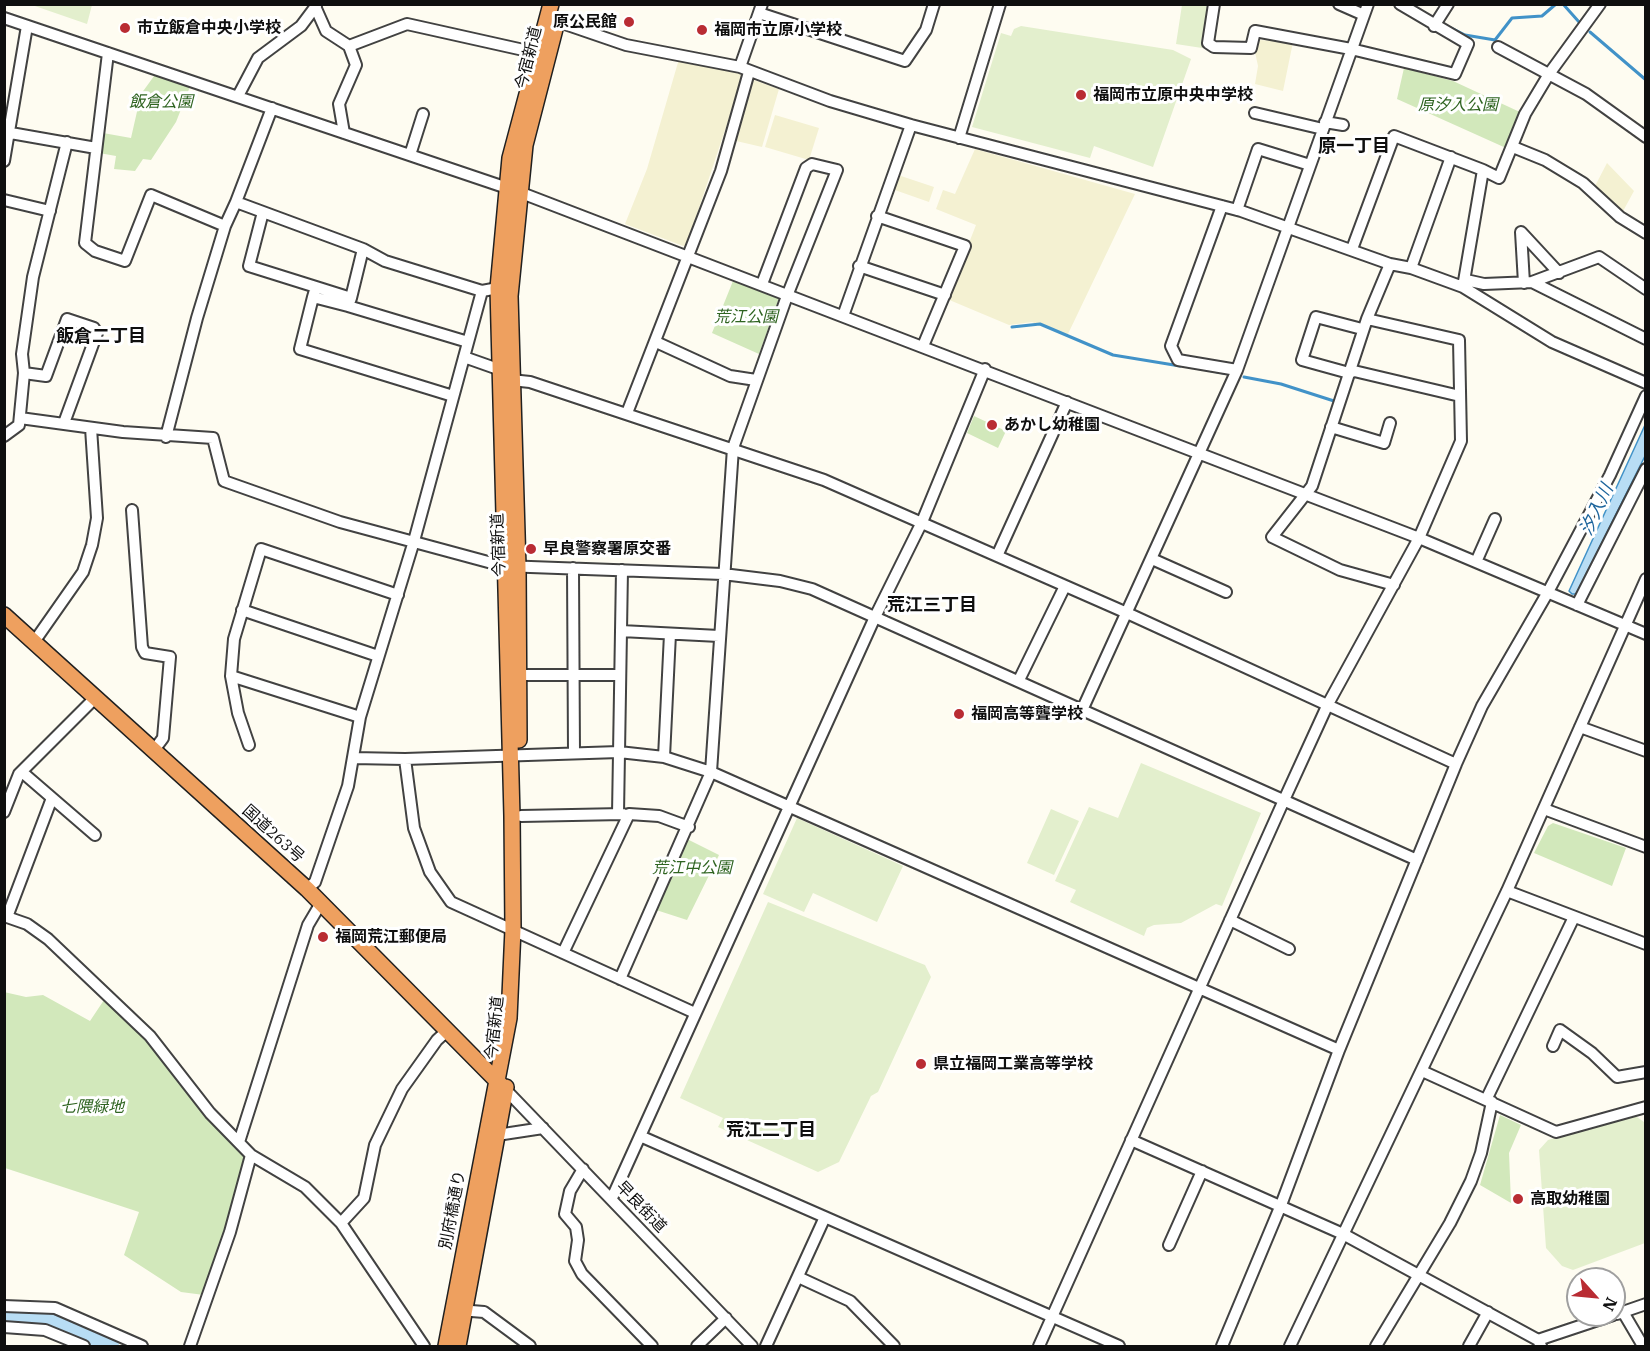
<!DOCTYPE html>
<html>
<head>
<meta charset="utf-8">
<style>
  body { margin:0 }
  #map { position:relative; width:1650px; height:1351px; overflow:hidden; background:#fefcf1; font-family:"IBM Plex Serif",serif }
  canvas { display:block }
  .frame { position:absolute; inset:0; border:6px solid #0f0f0f; pointer-events:none }
  .north { position:absolute; left:1566px; top:1267px; width:60px; height:60px; box-sizing:border-box; background:#fff; border:2px solid #9f9f9f; border-radius:50%; rotate:117deg; font-size:16px; font-weight:700; line-height:24px; text-align:center; color:#0f0f0f }
  .north::after { content:''; display:block; margin:auto; width:21px; height:27px; background:#b92c33; clip-path:polygon(50% 0,100% 100%,50% 72%,0 100%) }
</style>
</head>
<body>
<div id="map">
<canvas width="1650" height="1351"></canvas>
<div class="frame"></div>
<div class="north">N</div>
</div>
<script>
const c = document.querySelector('canvas').getContext('2d');
c.lineJoin = 'round';
function paint(path, color) { c.fillStyle = color; c.fill(path, 'evenodd'); }
const shape = rows => new Path2D(rows.map(r => 'M' + r).join(''));
function stroke(path, color, width, dash) { c.strokeStyle = color; c.lineWidth = width; c.lineCap = dash ? 'butt' : 'round'; c.setLineDash(dash || []); c.stroke(path); }
function label(font, color, halo, rows, align = 'center') {
  c.font = font + ' "IBM Plex Serif","Noto Sans JP",serif'; c.lineWidth = 6; c.setLineDash([]); c.textBaseline = 'middle'; c.strokeStyle = halo; c.fillStyle = color; for (const [text, x, y, turn = 0] of rows) {
    c.save(); c.translate(x, y); c.rotate((+turn || 0) * Math.PI / 180); c.textAlign = isNaN(turn) ? turn : align; if (halo) c.strokeText(text, 0, 0); c.fillText(text, 0, 0); c.restore();
  }
}
const farmland = shape([
  [1258,40,1293,42,1283,91,1255,84,1258,66,1255,52],
  [679,59,745,70,686,247,625,224,647,169],
  [751,79,779,89,762,147,732,140],
  [775,115,819,128,809,160,765,147],
  [975,149,1135,194,1067,336,1032,322,1009,325,947,299,976,225,936,209,943,190,955,194],
  [1607,163,1634,191,1622,213,1594,188],
  [898,175,934,187,929,202,892,189]
]);
const green = shape([
  [1404,68,1453,81,1522,113,1506,148,1397,99],
  [157,72,191,84,176,122,151,160,143,159,135,171,114,169,116,156,99,153,103,133,131,138,141,94],
  [733,281,779,298,759,354,712,333],
  [974,416,1006,431,998,448,967,433],
  [1553,823,1626,848,1612,886,1534,853,1548,826],
  [685,838,719,855,687,920,653,909],
  [4,992,26,997,43,995,90,1021,104,1000,144,1037,248,1155,204,1295,181,1292,124,1255,139,1212,5,1168],
  [1500,1115,1521,1125,1509,1153,1511,1203,1480,1185]
]);
const pitch = shape([
  [32,5,92,5,87,24],
  [1182,5,1209,5,1202,48,1176,44],
  [1021,26,1173,50,1191,59,1153,167,1094,146,1090,158,972,127,1001,33,1011,36,1014,29],
  [1141,763,1261,813,1222,906,1216,904,1181,923,1154,925,1147,928,1144,936,1070,902,1076,890,1055,881,1089,807,1118,818],
  [1051,809,1079,821,1054,875,1027,863],
  [797,818,903,866,877,922,813,893,804,912,763,894],
  [768,902,925,965,931,977,878,1092,871,1096,839,1162,818,1172,718,1127,723,1118,680,1098],
  [1634,1115,1644,1122,1646,1127,1645,1243,1573,1270,1562,1266,1546,1248,1539,1150,1548,1140]
]);
const water = shape([
  [1645,425,1645,456,1576,594,1572,594,1569,591,1645,425]
]);
const stream = shape([
  [1563,4,1579,22],
  [1451,28,1465,35,1495,40,1512,18,1542,16,1556,4],
  [1590,32,1646,80],
  [1012,327,1040,324,1113,355,1180,366],
  [1207,370,1229,374],
  [1244,377,1281,384,1334,401]
]);
const river = shape([
  [4,1318,46,1320,109,1346]
]);
const minor = shape([
  [314,4,326,31,349,46,356,65,339,104,344,133],
  [1214,4,1208,43,1214,47,1251,48,1255,31,1351,49,1455,74,1468,44,1400,4],
  [1339,4,1364,15],
  [759,13,905,61,926,30,934,4],
  [4,18,519,192,1419,538,1646,634],
  [556,21,626,45,740,67,830,101,911,125,1241,211,1390,264,1411,268,1463,287,1552,342,1646,383],
  [1434,26,1448,4],
  [349,46,407,24,537,53],
  [1498,47,1586,94,1646,137],
  [108,53,85,243,95,251,125,261,151,195,225,226,236,202],
  [740,67,762,4],
  [238,96,258,58,301,26,316,6],
  [272,108,236,202,363,249,385,261,482,291],
  [1255,113,1323,129],
  [1325,122,1343,125],
  [5,132,96,148],
  [959,138,1000,4],
  [1513,147,1545,160,1583,183,1620,217,1646,233],
  [410,155,423,114],
  [4,161,27,26],
  [1483,170,1499,178,1525,114,1549,74,1600,4],
  [4,200,50,211],
  [1222,206,1171,346,1178,360,1237,370],
  [1237,210,1258,149,1310,165],
  [263,212,249,266,316,287],
  [877,216,965,246,923,346],
  [1352,249,1394,136,1483,170,1463,287],
  [859,266,945,295],
  [1411,268,1451,157],
  [1466,280,1484,284,1532,282,1599,257,1646,289],
  [1532,282,1646,339],
  [1524,283,1521,232,1559,273],
  [313,297,300,349,453,396],
  [351,298,316,287,313,297,348,306,351,298,363,249],
  [348,306,468,342],
  [843,316,911,125],
  [1367,319,1312,486,1272,537,1340,570,1394,585],
  [1362,329,1316,317,1302,360,1349,373,1354,371,1460,396],
  [656,342,730,376,756,380],
  [464,357,498,369],
  [24,373,22,354,33,277,67,142],
  [511,380,530,382,824,480,1127,613,1456,764],
  [627,413,721,171,749,72],
  [20,418,123,432,213,438,224,481,340,522,503,566,723,574,780,581,812,589,1417,860],
  [1331,427,1384,443,1390,423],
  [4,436,19,425,24,373,46,376,67,319,94,328,97,333,64,423],
  [166,437,197,318,225,226],
  [132,510,142,647,145,653,170,657,163,738,154,750],
  [997,556,1067,402],
  [1152,559,1226,592],
  [1476,562,1495,519],
  [573,568,574,753],
  [1577,605,1646,469],
  [242,610,378,656],
  [621,631,719,636],
  [34,642,83,572,92,545,97,518,91,428],
  [518,675,620,675],
  [231,676,238,713,249,745],
  [1019,680,1065,586],
  [1083,708,1237,370,1368,4],
  [360,717,231,676,234,639,261,549,398,595],
  [1580,727,1646,751],
  [664,757,670,634],
  [353,758,405,759,414,828,430,872,451,902,695,1013],
  [405,759,619,752,664,757,711,772,1339,1050],
  [22,772,95,835],
  [1544,809,1646,847],
  [4,812,19,774,96,697],
  [618,814,622,570],
  [521,816,623,814],
  [307,889,315,882,348,786,360,717,414,541,482,291,498,288],
  [1507,891,1646,944],
  [4,916,27,924,48,939,150,1036,210,1113,251,1155,305,1187,341,1223,424,1346],
  [7,917,52,798],
  [1230,920,1289,949],
  [563,953,629,814,659,816,689,827],
  [620,979,711,772,733,448,787,296,837,170,812,164,806,168,762,284],
  [1553,1046,1560,1030,1592,1053,1617,1077,1646,1072],
  [1422,1071,1556,1132,1646,1107],
  [506,1090,752,1346],
  [1486,1100,1574,917],
  [497,1135,543,1128],
  [640,1136,1119,1346],
  [1131,1140,1343,1234,1538,1340,1541,1346],
  [239,1142,308,925,321,903],
  [583,1169,570,1191,565,1214,576,1227,578,1240,575,1261,582,1274,652,1346],
  [612,1198,875,617,922,522,985,369],
  [341,1223,364,1198,375,1145,402,1089,437,1040,448,1030],
  [1169,1245,1202,1171],
  [798,1277,850,1301,894,1346],
  [4,1306,55,1308,142,1346],
  [459,1310,484,1312,530,1346],
  [1623,1312,1643,1346],
  [1617,1314,1646,1304],
  [4,1327,45,1330,84,1346],
  [1538,1340,1613,1315],
  [190,1346,230,1232,251,1155],
  [697,1346,726,1318],
  [766,1346,825,1217],
  [1039,1346,1284,800,1328,704,1419,538,1461,441,1459,340,1367,319,1390,264],
  [1222,1346,1281,1205,1339,1050,1456,764,1482,706,1548,592,1610,475,1646,396],
  [1290,1346,1507,891,1646,579],
  [1376,1346,1450,1223,1471,1181,1481,1153,1492,1102],
  [1469,1346,1488,1312]
]);
const highway = shape([
  [4,615,307,889,501,1085],
  [519,740,518,567,510,296,525,145,556,25],
  [446,1346,509,1018,513,929,512,816,498,288,510,158,551,4],
  [458,1346,506,1087]
]);
const markers = [
  [629,22,6,"#b92c33"],
  [125,28,6,"#b92c33"],
  [702,30,6,"#b92c33"],
  [1081,95,6,"#b92c33"],
  [992,425,6,"#b92c33"],
  [531,549,6,"#b92c33"],
  [959,714,6,"#b92c33"],
  [323,937,6,"#b92c33"],
  [921,1064,6,"#b92c33"],
  [1518,1199,6,"#b92c33"]
];
const poiNames = [
  ["原公民館",617,22,"right"],
  ["市立飯倉中央小学校",137,28],
  ["福岡市立原小学校",714,30],
  ["福岡市立原中央中学校",1093,95],
  ["あかし幼稚園",1004,425],
  ["早良警察署原交番",543,549],
  ["福岡高等聾学校",971,714],
  ["福岡荒江郵便局",335,937],
  ["県立福岡工業高等学校",933,1064],
  ["高取幼稚園",1530,1199]
];
const streetNames = [
  ["今宿新道",529,58,-76],
  ["今宿新道",499,545,-92],
  ["国道263号",273,834,42],
  ["今宿新道",495,1028,-84],
  ["早良街道",641,1207,46],
  ["別府橋通り",453,1210,-79]
];
const parkNames = [
  ["飯倉公園",161,102],
  ["原汐入公園",1458,105],
  ["荒江公園",746,317],
  ["荒江中公園",692,868],
  ["七隈緑地",92,1107]
];
const neighbourhoodNames = [
  ["原一丁目",1354,147],
  ["飯倉二丁目",101,337],
  ["荒江三丁目",932,606],
  ["荒江二丁目",771,1131]
];
const waterNames = [
  ["汐入川",1597,510,-65]
];
paint(farmland, '#f4f1d2');
paint(green, '#d2e8bb');
paint(pitch, '#e3efcd');
paint(water, '#b8ddf4');
stroke(water, '#4192c8', 1.5);
stroke(stream, '#4192c8', 3);
stroke(river, '#b8ddf4', 20);
stroke(minor, '#424242', 14);
stroke(highway, '#202020', 18);
stroke(minor, '#fff', 10);
stroke(highway, '#eea05f', 15);
for (const [x, y, r, color] of markers) { const dot = new Path2D(); dot.arc(x, y, r, 0, 2 * Math.PI); c.fillStyle = color; c.fill(dot); stroke(dot, '#fff', 2); }
label('bold 16px', '#0f0f0f', '#fff', poiNames, 'left');
label('16px', '#0f0f0f', '#fff', streetNames);
label('italic 16px', '#2f6421', '#fff', parkNames);
label('bold 18px', '#0f0f0f', '#fff', neighbourhoodNames);
label('italic 18px', '#1c649c', '#fff', waterNames);
</script>
</body>
</html>
